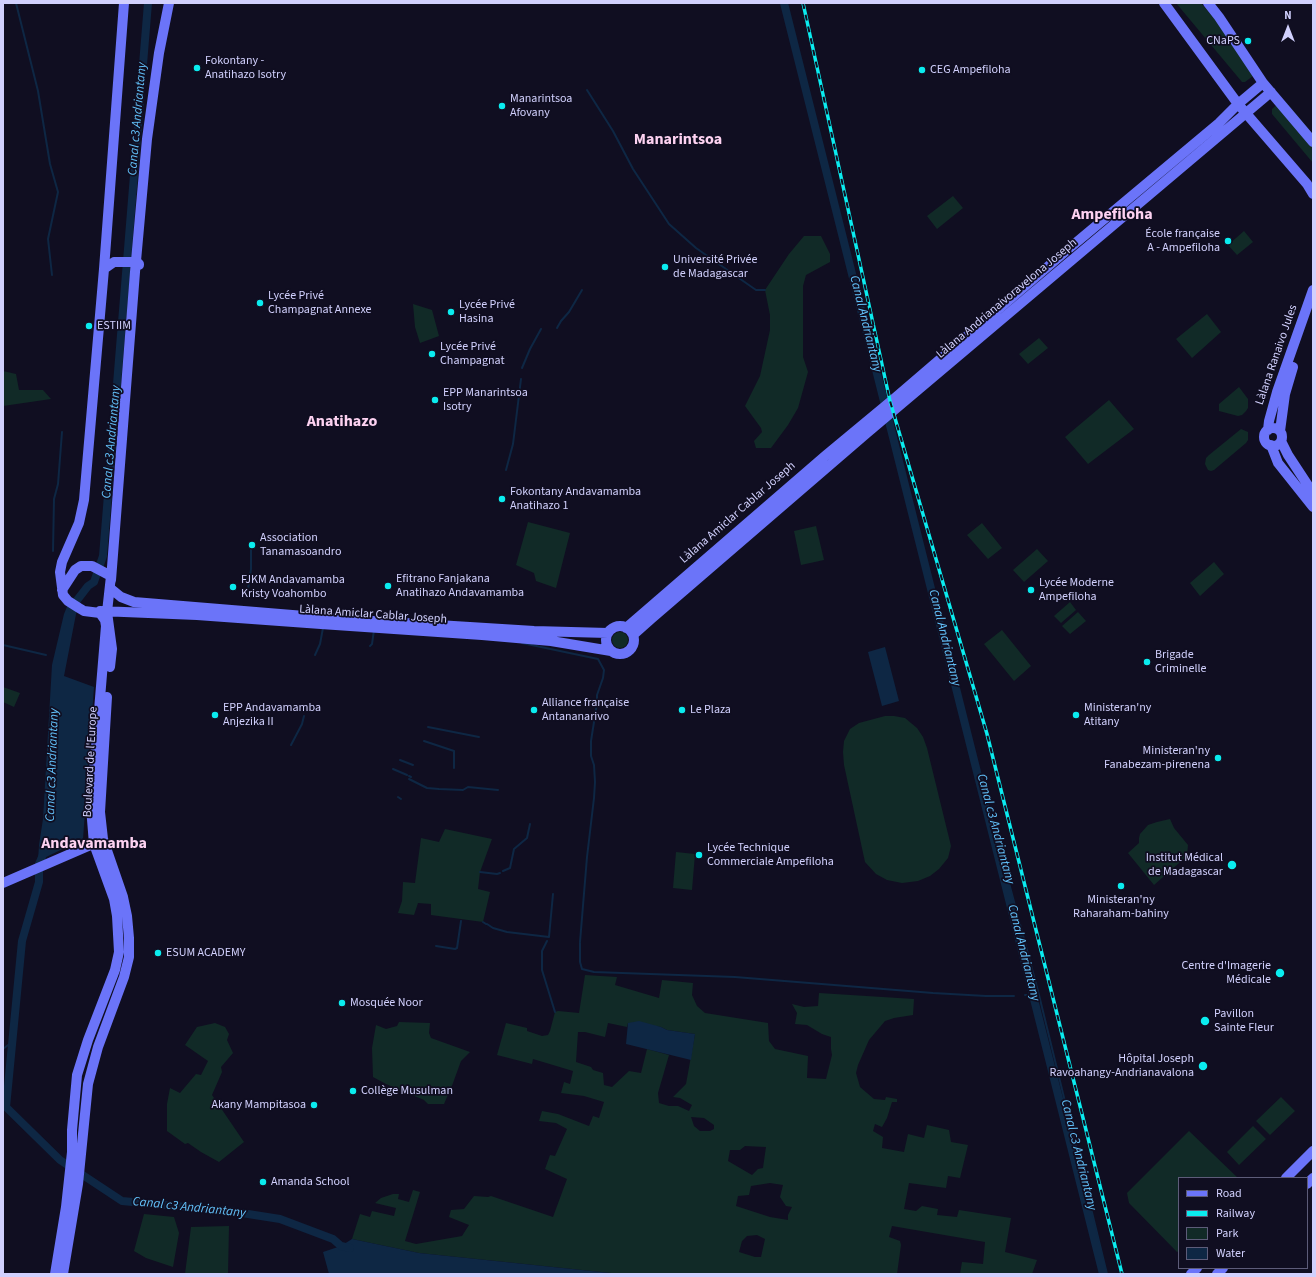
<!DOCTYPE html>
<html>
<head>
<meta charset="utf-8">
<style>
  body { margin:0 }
  #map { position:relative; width:1316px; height:1277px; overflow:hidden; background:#100e21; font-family:"Source Sans 3",sans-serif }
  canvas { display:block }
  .frame { position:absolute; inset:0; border:4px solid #d1d0fd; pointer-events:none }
  .legend { position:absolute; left:1178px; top:1177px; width:130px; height:92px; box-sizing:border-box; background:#100e21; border:1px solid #5d5c79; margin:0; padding:5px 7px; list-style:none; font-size:12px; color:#d1d0fd }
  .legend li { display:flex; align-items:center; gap:8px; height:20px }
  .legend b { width:20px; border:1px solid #5d5c79 }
  .north { position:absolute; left:1268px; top:8px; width:40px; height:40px; -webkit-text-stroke:3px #100e21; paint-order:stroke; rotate:0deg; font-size:11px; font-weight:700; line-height:16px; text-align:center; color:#d1d0fd }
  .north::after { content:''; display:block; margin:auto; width:14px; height:18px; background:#d1d0fd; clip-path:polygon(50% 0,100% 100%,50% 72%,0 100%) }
</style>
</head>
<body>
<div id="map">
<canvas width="1316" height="1277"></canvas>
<div class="frame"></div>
<ul class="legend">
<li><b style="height:5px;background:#6b74f9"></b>Road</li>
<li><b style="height:5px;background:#0aecef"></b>Railway</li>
<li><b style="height:11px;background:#112a27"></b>Park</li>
<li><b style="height:11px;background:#0e2744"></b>Water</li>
</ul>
<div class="north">N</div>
</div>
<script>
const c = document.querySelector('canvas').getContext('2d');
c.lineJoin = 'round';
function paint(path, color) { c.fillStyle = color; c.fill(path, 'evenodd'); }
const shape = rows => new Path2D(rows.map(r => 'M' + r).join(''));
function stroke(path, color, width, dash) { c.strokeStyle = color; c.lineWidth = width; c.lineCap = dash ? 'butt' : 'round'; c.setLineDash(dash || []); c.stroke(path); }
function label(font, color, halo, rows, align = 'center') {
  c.font = font + ' "Source Sans 3",sans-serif'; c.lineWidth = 3.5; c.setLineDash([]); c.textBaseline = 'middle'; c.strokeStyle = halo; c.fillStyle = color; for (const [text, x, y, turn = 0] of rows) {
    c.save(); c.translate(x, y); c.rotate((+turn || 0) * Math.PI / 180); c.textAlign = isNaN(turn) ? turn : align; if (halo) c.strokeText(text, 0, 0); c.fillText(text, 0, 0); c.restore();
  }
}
const green = shape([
  [1176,3,1201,3,1258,69,1257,73,1245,82,1242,82],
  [1281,101,1286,102,1313,134,1313,163,1272,114,1272,109],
  [953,196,963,208,937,229,927,216],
  [1244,231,1253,242,1237,255,1228,245],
  [804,236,821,236,830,254,830,262,806,275,803,286,803,357,808,372,798,408,788,425,771,448,756,448,754,441,762,432,761,428,745,406,760,376,770,330,770,315,765,290,789,254],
  [413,304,432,310,439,336,420,343,415,327],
  [1207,314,1221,332,1192,358,1176,339],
  [1039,338,1048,348,1028,364,1019,354],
  [3,371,16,374,19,390,43,390,51,399,3,406],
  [1239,387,1248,399,1248,408,1246,411,1242,415,1238,416,1219,411,1219,404],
  [1109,400,1134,429,1088,464,1065,437],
  [1241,429,1248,432,1248,440,1246,443,1214,470,1211,471,1208,470,1205,464,1206,458,1209,455],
  [528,522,570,533,556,588,536,581,534,573,516,565],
  [982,523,1002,548,988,559,967,535],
  [816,526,824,560,801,565,794,531],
  [1037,549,1048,561,1024,582,1013,570],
  [1214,562,1224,574,1200,596,1190,583],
  [1070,602,1076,610,1061,623,1054,616],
  [1078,612,1086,621,1070,634,1062,626],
  [1002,630,1031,666,1014,681,984,644],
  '612 640a8 8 0 1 1 16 0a8 8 0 1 1-16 0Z',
  [3,687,20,693,14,707,3,702],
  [885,716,894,716,905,718,917,728,923,737,927,748,951,846,948,858,939,869,930,876,918,881,902,883,887,880,876,874,865,862,844,765,843,752,844,741,850,729,859,723],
  [1170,819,1174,828,1188,845,1187,856,1154,885,1128,853,1139,843,1139,838,1140,834,1148,825,1157,822],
  [445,829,492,839,480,872,478,889,490,892,483,922,431,915,431,904,418,903,414,915,398,913,402,901,403,882,415,883,421,838,439,842],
  [676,852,695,854,692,890,673,888],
  [585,975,617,977,615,985,659,998,662,980,693,983,692,995,697,1006,705,1013,768,1023,769,1041,775,1049,808,1056,807,1078,826,1079,832,1055,831,1049,831,1037,822,1034,807,1025,795,1024,797,1013,792,1004,804,1007,818,1006,819,993,914,999,913,1015,894,1018,885,1021,869,1040,858,1065,856,1073,860,1087,874,1099,885,1100,886,1097,897,1099,897,1102,892,1102,887,1118,882,1127,875,1124,873,1131,883,1137,882,1148,904,1152,908,1134,924,1138,927,1125,949,1130,951,1142,968,1145,960,1178,948,1176,946,1188,909,1183,904,1209,916,1211,922,1206,938,1209,937,1215,957,1217,959,1210,1011,1218,1005,1252,1037,1260,1032,1274,960,1274,962,1262,983,1264,985,1242,892,1226,889,1237,900,1241,901,1245,897,1274,620,1274,419,1253,352,1239,360,1214,370,1217,372,1211,394,1216,396,1208,375,1203,381,1198,393,1194,399,1194,398,1199,409,1202,413,1190,420,1192,405,1241,416,1244,462,1236,469,1225,449,1217,451,1210,464,1209,474,1196,488,1197,491,1196,553,1217,567,1179,545,1169,550,1155,555,1156,567,1129,556,1123,539,1121,542,1111,558,1114,589,1126,593,1116,599,1118,604,1102,584,1096,561,1093,564,1082,570,1084,573,1071,533,1059,532,1064,497,1055,506,1023,527,1028,527,1031,542,1036,548,1035,550,1031,555,1012,558,1011,579,1013],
  [608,1023,627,1027,628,1023,661,1027,667,1030,695,1034,686,1084,673,1097,680,1098,692,1105,689,1111,678,1106,669,1106,659,1103,658,1093,669,1055,647,1049,641,1073,629,1071,612,1087,604,1085,603,1073,593,1070,591,1067,576,1062,578,1032,585,1032,605,1037],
  [691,1117,704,1118,714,1125,714,1129,710,1131,700,1131,694,1126],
  [745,1146,766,1147,763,1168,758,1169,752,1175,728,1161,730,1150,740,1150],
  [770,1183,783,1185,780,1197,786,1206,792,1207,788,1215,788,1220,770,1217,736,1206,738,1196,749,1195,751,1186],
  [757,1235,765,1239,761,1257,755,1257,739,1252,742,1241,747,1236],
  [399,1022,430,1023,429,1033,431,1038,470,1052,461,1061,453,1083,444,1104,428,1104,424,1100,386,1084,373,1077,372,1048,376,1025,386,1029,397,1026],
  [215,1023,225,1027,229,1034,227,1040,233,1053,221,1067,222,1072,212,1095,244,1142,219,1162,201,1152,188,1143,185,1144,167,1131,167,1104,170,1088,180,1093,196,1074,201,1075,208,1061,185,1045,197,1027],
  [1281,1097,1295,1111,1270,1135,1256,1121],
  [1253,1126,1266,1139,1239,1165,1227,1152],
  [1189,1131,1238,1178,1179,1178,1179,1251,1177,1252,1129,1203,1127,1193],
  [144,1214,174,1217,179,1233,173,1267,146,1258,134,1251],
  [229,1226,228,1274,185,1274,191,1227]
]);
const water = shape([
  [69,602,77,609,64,676,94,687,83,839,38,861,39,845,43,819,52,665,64,614],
  [885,647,899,701,882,706,868,652],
  [639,1021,661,1027,667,1030,695,1034,691,1060,626,1044,628,1023],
  [352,1239,419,1253,620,1274,329,1274,323,1252,341,1246]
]);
const stream = shape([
  [16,3,38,91,50,164,58,192,48,239,52,275],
  [587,90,613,131,633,169,669,224,696,248,756,290,765,290],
  [557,328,561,321,569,312,582,290],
  [522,368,530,349,541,329],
  [506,470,513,444,521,379],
  [53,551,54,499,58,484,62,432],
  [247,596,251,569,251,544],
  [522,643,598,659,604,670,603,678,597,695,597,703,591,741,591,756,594,765,595,782,594,798,587,857,580,942],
  [3,645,46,655],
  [370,646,372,644,374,630],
  [315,655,320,644,323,628],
  [428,727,479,737],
  [969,734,1039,995,1107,1274],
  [424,741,454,751,454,768],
  [291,745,302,724,304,716],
  [400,760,413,765],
  [393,769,407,775],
  [409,776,411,777],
  [409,779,427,788,439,789,463,790,468,787,498,790],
  [398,797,401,799],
  [503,871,510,868,514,849,527,838,530,824],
  [480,872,497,874,500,873],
  [483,922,486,924],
  [487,924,493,928,507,932,549,937],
  [549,937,553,894],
  [547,941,542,951,542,970,555,1012],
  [580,943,580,962,582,969,594,972,735,977,933,993,986,996,1014,996],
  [436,946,455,949,457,948,461,921],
  [1025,995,1039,995],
  [3,1049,12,1042]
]);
const canal = shape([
  [784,3,1103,1274],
  [71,608,88,586,94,582,103,556,148,3],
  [45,850,39,864,39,882,22,941,6,1107,60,1160,122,1201,229,1211,280,1219,333,1239,341,1246,350,1248]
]);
const secondary = shape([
  [1164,3,1238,104,1307,184,1313,194],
  [1208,3,1219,17,1263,83,1313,142],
  [104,269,114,262,137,262,139,264,139,265],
  '1264 437a9 9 0 1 1 18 0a9 9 0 1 1-18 0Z',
  [1268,430,1269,421,1277,392,1313,290],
  [1280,431,1285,394,1293,367],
  [1281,441,1288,455,1313,493],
  [1271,445,1278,463,1313,507],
  [111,580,135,272,147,139,159,53,169,3],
  [110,588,121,597,134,602,341,619,534,631,608,633],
  [62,590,75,570,81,566,92,566,111,576,107,612,112,649,110,667],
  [100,611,197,615,321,624,482,635,551,641,611,651],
  '606 640a14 14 0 1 1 28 0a14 14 0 1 1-28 0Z',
  [626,628,825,456,896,397,1066,251,1219,123,1238,104,1263,83],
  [633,635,651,619,867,433,1271,92],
  [3,883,100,841],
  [1286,1178,1313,1151],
  [1307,1184,1313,1178],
  [55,1274,66,1207,72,1152,72,1130,77,1075,88,1040,115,970,119,952,117,916,114,899,94,844,91,807,106,626,105,620,100,613,84,611,79,608,68,601,63,595,60,572,62,562,79,523,84,500,104,269,124,3],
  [63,1274,78,1184,88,1084,98,1047,124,977,129,957,129,938,127,916,123,897,103,839,100,812,107,697],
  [1191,1274,1197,1268],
  [1217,1274,1223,1268]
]);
const rail = shape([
  [803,3,890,401,987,734,1122,1274]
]);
const markers = [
  [1248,41,4,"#0aecef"],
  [197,68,4,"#0aecef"],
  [922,70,4,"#0aecef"],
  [502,106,4,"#0aecef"],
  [1228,241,4,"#0aecef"],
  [665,267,4,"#0aecef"],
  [260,303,4,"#0aecef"],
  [451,312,4,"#0aecef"],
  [89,326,4,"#0aecef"],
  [432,354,4,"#0aecef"],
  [435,400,4,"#0aecef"],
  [502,499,4,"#0aecef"],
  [252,545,4,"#0aecef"],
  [388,586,4,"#0aecef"],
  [233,587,4,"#0aecef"],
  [1031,590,4,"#0aecef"],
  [1147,662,4,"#0aecef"],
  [534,710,4,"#0aecef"],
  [682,710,4,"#0aecef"],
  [215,715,4,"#0aecef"],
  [1076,715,4,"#0aecef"],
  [1218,758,4,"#0aecef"],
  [699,855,4,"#0aecef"],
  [1232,865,5,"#0aecef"],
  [1121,886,4,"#0aecef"],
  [158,953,4,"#0aecef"],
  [1280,973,5,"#0aecef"],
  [342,1003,4,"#0aecef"],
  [1205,1021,5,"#0aecef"],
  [1203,1066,5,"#0aecef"],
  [353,1091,4,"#0aecef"],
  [314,1105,4,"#0aecef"],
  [263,1182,4,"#0aecef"]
];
const poiNames = [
  ["CNaPS",1240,41,"right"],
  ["Fokontany -",205,61],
  ["Anatihazo Isotry",205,75],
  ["CEG Ampefiloha",930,70],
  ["Manarintsoa",510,99],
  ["Afovany",510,113],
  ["École française",1220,234,"right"],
  ["A - Ampefiloha",1220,248,"right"],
  ["Université Privée",673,260],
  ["de Madagascar",673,274],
  ["Lycée Privé",268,296],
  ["Champagnat Annexe",268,310],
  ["Lycée Privé",459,305],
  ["Hasina",459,319],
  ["ESTIIM",97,326],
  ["Lycée Privé",440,347],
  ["Champagnat",440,361],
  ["EPP Manarintsoa",443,393],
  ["Isotry",443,407],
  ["Fokontany Andavamamba",510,492],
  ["Anatihazo 1",510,506],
  ["Association",260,538],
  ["Tanamasoandro",260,552],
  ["Efitrano Fanjakana",396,579],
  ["Anatihazo Andavamamba",396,593],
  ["FJKM Andavamamba",241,580],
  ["Kristy Voahombo",241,594],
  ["Lycée Moderne",1039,583],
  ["Ampefiloha",1039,597],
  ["Brigade",1155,655],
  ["Criminelle",1155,669],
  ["Alliance française",542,703],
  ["Antananarivo",542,717],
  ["EPP Andavamamba",223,708],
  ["Anjezika II",223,722],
  ["Ministeran'ny",1084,708],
  ["Atitany",1084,722],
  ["Le Plaza",690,710],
  ["Ministeran'ny",1210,751,"right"],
  ["Fanabezam-pirenena",1210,765,"right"],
  ["Lycée Technique",707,848],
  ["Commerciale Ampefiloha",707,862],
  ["Institut Médical",1223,858,"right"],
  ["de Madagascar",1223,872,"right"],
  ["Ministeran'ny",1121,900,"center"],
  ["Raharaham-bahiny",1121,914,"center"],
  ["ESUM ACADEMY",166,953],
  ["Centre d'Imagerie",1271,966,"right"],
  ["Médicale",1271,980,"right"],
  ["Mosquée Noor",350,1003],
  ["Pavillon",1214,1014],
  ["Sainte Fleur",1214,1028],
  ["Hôpital Joseph",1194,1059,"right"],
  ["Ravoahangy-Andrianavalona",1194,1073,"right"],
  ["Collège Musulman",361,1091],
  ["Akany Mampitasoa",306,1105,"right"],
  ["Amanda School",271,1182]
];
const streetNames = [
  ["Làlana Andrianaivoravelona Joseph",1007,299,-40],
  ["Làlana Ranaivo Jules",1277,355,-71],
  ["Làlana Amiclar Cablar Joseph",738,513,-41],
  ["Làlana Amiclar Cablar Joseph",373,615,4],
  ["Boulevard de l'Europe",91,762,-87]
];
const waterNames = [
  ["Canal c3 Andriantany",138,119,-85],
  ["Canal Andriantany",865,324,76],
  ["Canal c3 Andriantany",112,442,-85],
  ["Canal Andriantany",944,638,76],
  ["Canal c3 Andriantany",53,765,-88],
  ["Canal c3 Andriantany",995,829,75],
  ["Canal Andriantany",1023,953,76],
  ["Canal c3 Andriantany",1078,1155,76],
  ["Canal c3 Andriantany",189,1208,6]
];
const districtNames = [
  ["Manarintsoa",678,140],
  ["Ampefiloha",1112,215],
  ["Anatihazo",342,422],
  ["Andavamamba",94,844]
];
paint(green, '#112a27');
paint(water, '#0e2744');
stroke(stream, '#0e2744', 2);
stroke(canal, '#0e2744', 8);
stroke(secondary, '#6b74f9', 10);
stroke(rail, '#0aecef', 3.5);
stroke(rail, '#100e21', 2, [6]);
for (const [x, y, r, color] of markers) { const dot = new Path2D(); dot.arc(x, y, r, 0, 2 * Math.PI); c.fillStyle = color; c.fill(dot); stroke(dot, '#100e21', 1.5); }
label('12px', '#d1d0fd', '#100e21', poiNames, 'left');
label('12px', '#d1d0fd', '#100e21', streetNames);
label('italic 13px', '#62c0f9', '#100e21', waterNames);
label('bold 16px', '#fdd2f1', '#100e21', districtNames);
</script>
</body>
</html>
